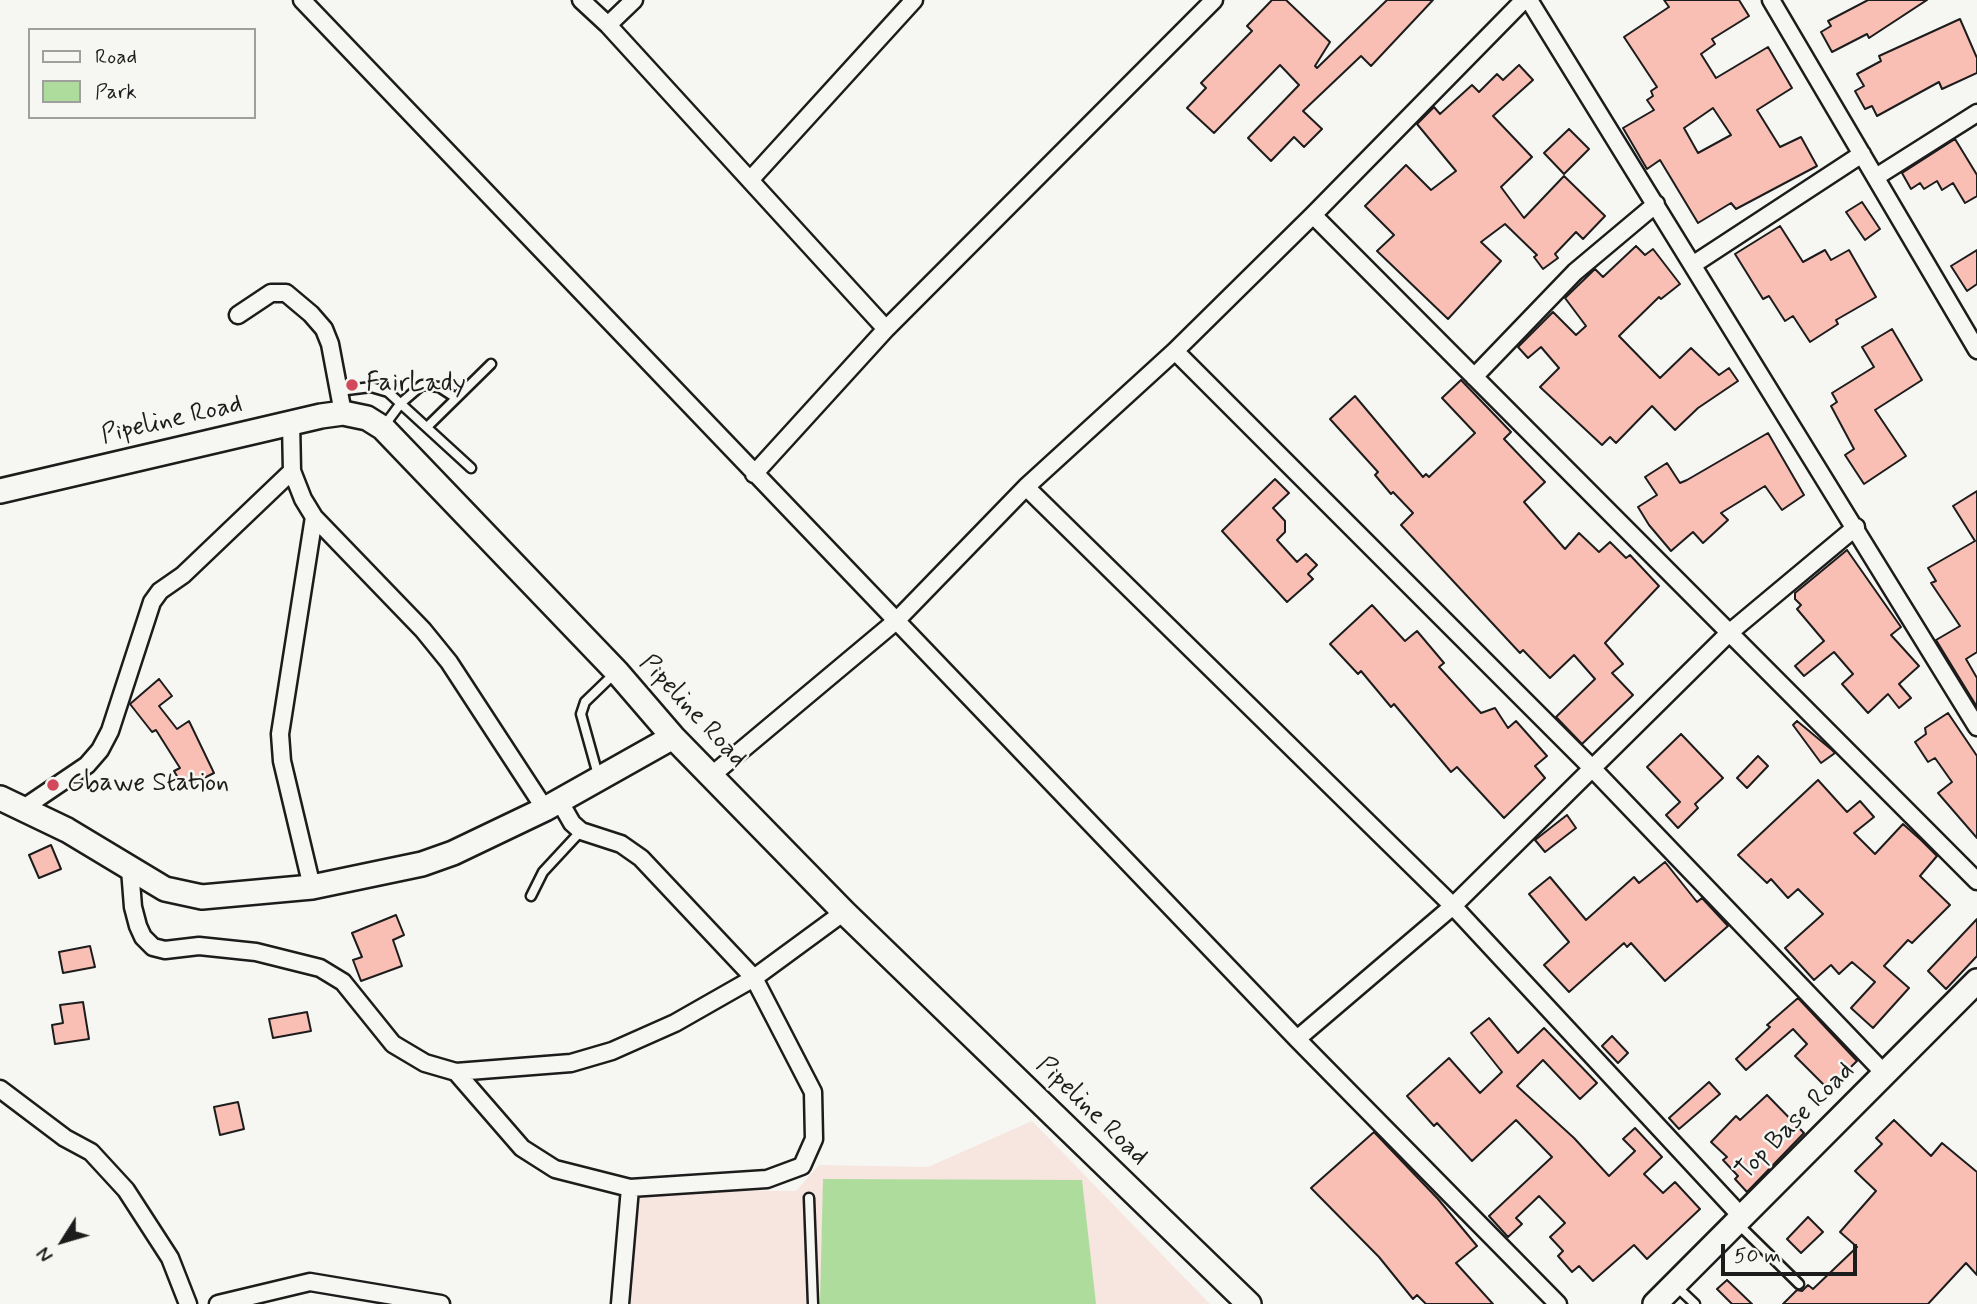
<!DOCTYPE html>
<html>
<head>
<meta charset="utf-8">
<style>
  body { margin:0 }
  #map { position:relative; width:1977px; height:1304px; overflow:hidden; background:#f6f6f2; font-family:Mynerve,sans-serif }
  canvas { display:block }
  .legend { position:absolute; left:28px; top:28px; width:228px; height:91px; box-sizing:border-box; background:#f6f6f2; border:2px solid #9f9f9c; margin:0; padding:9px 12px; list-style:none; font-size:21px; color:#1c1c1c }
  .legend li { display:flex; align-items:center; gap:14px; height:35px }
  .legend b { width:35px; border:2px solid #9f9f9c }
  .north { position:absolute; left:28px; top:1206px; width:70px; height:70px; -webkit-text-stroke:5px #f6f6f2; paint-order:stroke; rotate:233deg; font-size:19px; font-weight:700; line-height:28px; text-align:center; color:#1c1c1c }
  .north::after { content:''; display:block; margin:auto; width:24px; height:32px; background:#1c1c1c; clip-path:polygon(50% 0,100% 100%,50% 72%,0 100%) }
  .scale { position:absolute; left:1721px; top:1244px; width:136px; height:32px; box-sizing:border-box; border:4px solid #1c1c1c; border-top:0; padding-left:9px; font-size:21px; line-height:24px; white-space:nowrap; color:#1c1c1c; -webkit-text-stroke:5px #f6f6f2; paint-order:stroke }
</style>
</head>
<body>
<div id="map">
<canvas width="1977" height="1304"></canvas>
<ul class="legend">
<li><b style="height:9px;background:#f6f6f2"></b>Road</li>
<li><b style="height:19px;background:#addc9c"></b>Park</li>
</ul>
<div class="north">N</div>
<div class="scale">50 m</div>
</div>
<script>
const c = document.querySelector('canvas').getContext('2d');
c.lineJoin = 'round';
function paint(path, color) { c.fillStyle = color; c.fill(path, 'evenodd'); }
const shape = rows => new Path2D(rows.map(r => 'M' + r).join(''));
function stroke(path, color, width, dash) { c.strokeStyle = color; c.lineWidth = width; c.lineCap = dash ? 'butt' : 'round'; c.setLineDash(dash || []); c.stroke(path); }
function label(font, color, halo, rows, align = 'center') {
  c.font = font + ' Mynerve,sans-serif'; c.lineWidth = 5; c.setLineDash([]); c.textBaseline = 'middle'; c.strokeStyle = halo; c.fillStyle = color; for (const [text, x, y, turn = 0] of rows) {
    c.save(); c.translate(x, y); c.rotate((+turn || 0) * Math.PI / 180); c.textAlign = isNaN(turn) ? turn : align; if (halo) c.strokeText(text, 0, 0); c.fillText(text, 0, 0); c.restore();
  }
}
const built = shape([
  [1032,1121,1210,1304,628,1304,636,1195,655,1190,796,1191,819,1165,928,1167]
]);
const green = shape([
  [823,1179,1082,1180,1096,1304,820,1304]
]);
const building = shape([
  [1272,0,1286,0,1330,42,1315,66,1317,68,1387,0,1433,0,1371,66,1361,56,1303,111,1322,129,1304,147,1294,137,1271,161,1248,138,1299,85,1280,65,1214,133,1187,108,1206,88,1201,83,1252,31,1247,26,1272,0],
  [1664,0,1739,0,1749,16,1712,39,1715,44,1701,54,1716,78,1768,47,1792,88,1757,110,1780,147,1801,137,1817,166,1736,209,1731,203,1698,223,1660,160,1647,169,1623,128,1654,110,1647,100,1653,96,1651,91,1657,87,1624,37,1669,7,1664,0],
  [1713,108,1731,135,1698,153,1684,128,1713,108],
  [1868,0,1927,0,1869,38,1867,34,1832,52,1821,32,1831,26,1828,21,1868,0],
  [1960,19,1977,58,1977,73,1942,89,1939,82,1877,116,1872,106,1865,109,1855,91,1864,86,1857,74,1881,61,1879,56,1960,19],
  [1519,65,1533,80,1493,116,1532,157,1501,187,1524,218,1564,176,1605,216,1583,239,1576,232,1555,254,1558,258,1543,269,1534,257,1537,255,1505,224,1481,242,1501,261,1448,319,1377,251,1394,235,1365,206,1406,165,1431,190,1456,171,1417,124,1434,107,1440,114,1472,85,1479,92,1497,74,1503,80,1519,65],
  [1569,129,1589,149,1564,174,1544,153,1569,129],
  [1955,139,1977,175,1977,196,1965,203,1953,183,1942,190,1937,181,1924,189,1920,183,1911,189,1902,173,1955,139],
  [1862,202,1880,229,1865,240,1846,212,1862,202],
  [1780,226,1803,262,1825,250,1831,260,1849,250,1876,297,1836,320,1838,324,1810,342,1793,316,1785,321,1769,296,1763,299,1735,254,1780,226],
  [1636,246,1645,255,1653,249,1680,284,1661,299,1659,297,1619,336,1660,378,1691,348,1719,375,1729,368,1738,381,1698,408,1675,430,1652,406,1616,443,1610,437,1602,445,1540,387,1559,368,1541,347,1528,358,1518,347,1553,312,1576,335,1586,326,1565,298,1595,269,1603,277,1636,246],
  [1977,250,1977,284,1967,291,1951,266,1977,250],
  [1892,329,1922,380,1875,410,1906,456,1864,484,1845,455,1854,449,1831,406,1837,402,1832,393,1874,367,1862,347,1892,329],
  [1461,380,1511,432,1504,439,1545,482,1524,502,1565,549,1579,533,1599,552,1610,542,1626,558,1630,555,1659,586,1605,643,1623,664,1612,673,1633,695,1582,744,1556,717,1595,679,1574,655,1550,678,1523,650,1520,653,1401,525,1413,513,1393,492,1391,494,1375,475,1378,472,1330,419,1355,396,1423,477,1426,474,1429,477,1475,433,1442,398,1461,380],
  [1768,433,1804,495,1782,510,1765,486,1721,513,1728,520,1703,543,1693,532,1671,551,1649,525,1638,507,1657,495,1645,477,1667,463,1680,483,1687,480,1768,433],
  [1275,479,1289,493,1273,508,1285,521,1285,532,1277,540,1297,562,1306,554,1317,565,1308,574,1313,579,1287,602,1222,531,1275,479],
  [1977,491,1977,652,1966,659,1977,678,1977,707,1936,640,1960,626,1931,583,1936,581,1928,568,1975,541,1953,506,1977,491],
  [1847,550,1901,627,1891,635,1919,666,1899,684,1911,698,1899,708,1888,694,1868,713,1842,684,1853,674,1834,652,1804,676,1795,666,1824,641,1797,609,1801,605,1795,599,1795,593,1847,550],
  [1372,605,1405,641,1417,631,1444,663,1439,667,1481,713,1495,708,1508,728,1516,721,1547,756,1535,766,1545,778,1504,818,1457,767,1451,772,1394,704,1391,707,1361,671,1358,674,1330,644,1372,605],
  [159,679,172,696,159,706,177,729,189,721,214,773,184,788,174,771,180,768,156,730,152,732,130,704,159,679],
  [1948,713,1977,756,1977,838,1938,793,1952,782,1935,758,1928,762,1915,742,1926,734,1925,728,1948,713],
  [1797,721,1832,750,1835,753,1821,763,1793,725,1797,721],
  [1681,734,1723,778,1695,804,1698,808,1678,828,1666,815,1680,802,1647,767,1681,734],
  [1758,756,1768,766,1747,788,1737,778,1758,756],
  [1818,780,1847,812,1860,801,1874,817,1854,833,1875,854,1903,824,1921,840,1937,856,1920,876,1950,905,1912,943,1908,940,1884,966,1909,988,1873,1028,1851,1008,1875,982,1852,962,1839,974,1831,965,1814,980,1785,948,1823,914,1798,889,1788,898,1771,879,1767,883,1738,855,1818,780],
  [1567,815,1576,828,1545,852,1535,840,1567,815],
  [51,845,61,869,39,878,29,855,51,845],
  [1665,862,1697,902,1702,898,1728,926,1665,981,1631,943,1627,947,1624,943,1569,992,1544,965,1569,942,1529,894,1550,877,1586,920,1634,877,1639,883,1665,862],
  [396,915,404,935,393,940,402,966,361,981,353,960,362,957,352,933,396,915],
  [1977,919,1977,956,1946,989,1928,971,1977,919],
  [90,946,95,967,63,973,59,952,90,946],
  [1798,998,1857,1061,1828,1089,1795,1056,1807,1044,1793,1029,1746,1070,1736,1059,1770,1027,1767,1025,1798,998],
  [83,1002,89,1039,55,1044,52,1025,63,1023,60,1005,83,1002],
  [307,1012,311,1031,273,1038,269,1019,307,1012],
  [1489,1018,1518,1053,1544,1028,1597,1083,1580,1099,1543,1060,1517,1086,1574,1138,1609,1176,1635,1151,1623,1139,1635,1128,1662,1157,1644,1174,1663,1193,1675,1182,1700,1209,1647,1259,1634,1245,1593,1281,1579,1266,1572,1272,1558,1256,1563,1251,1550,1237,1565,1223,1539,1196,1516,1218,1522,1224,1508,1237,1489,1216,1552,1157,1516,1120,1472,1161,1437,1123,1434,1126,1407,1096,1449,1058,1480,1093,1502,1072,1471,1033,1489,1018],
  [1612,1036,1628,1053,1618,1063,1602,1046,1612,1036],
  [1709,1082,1720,1094,1679,1129,1669,1118,1709,1082],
  [1767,1095,1804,1133,1747,1192,1735,1179,1738,1176,1723,1160,1727,1157,1711,1142,1736,1116,1740,1120,1767,1095],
  [238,1102,244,1129,220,1135,214,1107,238,1102],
  [1894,1120,1931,1156,1942,1143,1977,1172,1977,1275,1966,1263,1928,1304,1783,1304,1797,1290,1802,1291,1808,1285,1813,1289,1857,1247,1840,1232,1876,1191,1855,1171,1882,1144,1876,1138,1894,1120],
  [1374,1132,1438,1199,1477,1246,1456,1263,1493,1304,1426,1304,1417,1295,1413,1299,1379,1257,1311,1188,1374,1132],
  [1808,1217,1823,1232,1801,1253,1787,1239,1808,1217],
  [1727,1280,1752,1304,1732,1304,1717,1289,1727,1280]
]);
const lane = shape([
  [339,391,371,387,388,392,471,468],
  [384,426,401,403,422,385,439,387,456,398],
  [427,427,491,364],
  [598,775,581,714,585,702,614,674],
  [531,896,543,872,581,831],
  [809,1198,813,1304],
  [1737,1223,1799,1284],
  [1676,1286,1695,1304]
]);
const street = shape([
  [302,0,1297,1039,1558,1304],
  [581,0,608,25,886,329],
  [1529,0,1977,727],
  [1771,0,1977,350],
  [608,25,634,0],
  [1876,177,1977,113],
  [751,179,914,0],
  [1313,215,1977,881],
  [1694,264,1862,154],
  [238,315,271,293,286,293,311,314,324,329,330,344,343,413],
  [1175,351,1591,767,1884,1073],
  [1474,377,1575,272,1656,204],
  [291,422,292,471,303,499,314,517,423,630,449,662,545,809],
  [754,474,886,329,1214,0],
  [1026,487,1453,906,1741,1216],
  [712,775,896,621,1026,487,1175,351,1313,215,1524,0],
  [22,809,87,765,100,750,110,731,152,602,160,591,183,575,292,471],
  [130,869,133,907,138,926,143,937,153,947,165,950,199,946,256,952,320,968,343,982,393,1044,425,1063,456,1072,571,1063,612,1051,675,1023,754,978,844,912],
  [312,887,282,761,280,734,314,517],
  [1297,1039,1453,906,1729,633,1856,527],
  [456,1072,522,1148,555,1169,630,1188,767,1179,802,1166,814,1139,813,1092,754,978,641,858,621,844,581,831,572,823,560,802],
  [0,1089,65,1138,91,1152,126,1190,170,1258,188,1304],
  [218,1304,310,1282,441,1304],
  [620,1304,630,1188]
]);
const secondary = shape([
  [0,491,321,416,343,413,367,418,383,428,617,672,673,737,844,912,1249,1304],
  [0,798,67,830,165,889,202,897,312,887,422,864,453,853,545,809,673,737],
  [1655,1304,1977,981]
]);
const markers = [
  [352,385,7,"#d1495b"],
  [53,785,7,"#d1495b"]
];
const poiNames = [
  ["FairLady",366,385],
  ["Gbawe Station",67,785]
];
const streetNames = [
  ["Pipeline Road",172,421,-13],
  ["Pipeline Road",692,712,47],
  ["Pipeline Road",1091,1112,44],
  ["Top Base Road",1796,1122,-45]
];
paint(built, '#f7e5df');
paint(green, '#addc9c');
paint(building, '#f9beb4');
stroke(building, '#1c1c1c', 2);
stroke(lane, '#1c1c1c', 13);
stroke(street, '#1c1c1c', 21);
stroke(secondary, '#1c1c1c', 28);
stroke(lane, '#f6f6f2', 8);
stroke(street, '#f6f6f2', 16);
stroke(secondary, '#f6f6f2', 23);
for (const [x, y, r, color] of markers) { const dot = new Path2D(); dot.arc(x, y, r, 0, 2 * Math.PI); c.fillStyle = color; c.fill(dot); stroke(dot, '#f6f6f2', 2.5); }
label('26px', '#1c1c1c', '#f6f6f2', poiNames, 'left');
label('26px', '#1c1c1c', '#f6f6f2', streetNames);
</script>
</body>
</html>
